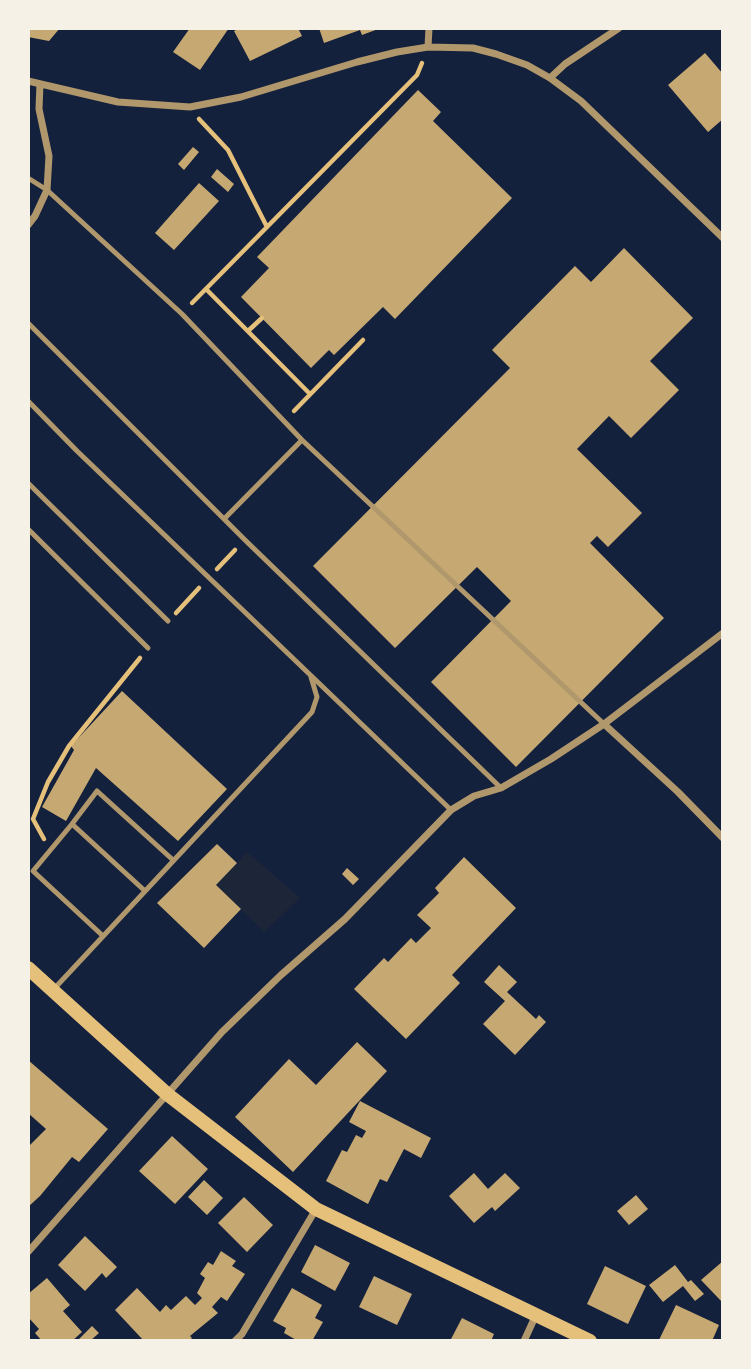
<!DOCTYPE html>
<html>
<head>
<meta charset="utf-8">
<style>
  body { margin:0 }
  #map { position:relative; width:751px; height:1369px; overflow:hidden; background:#14213d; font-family:"Roboto Condensed",sans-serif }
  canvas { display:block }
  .frame { position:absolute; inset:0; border:30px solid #f6f1e7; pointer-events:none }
</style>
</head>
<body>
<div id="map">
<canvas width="751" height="1369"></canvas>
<div class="frame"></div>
</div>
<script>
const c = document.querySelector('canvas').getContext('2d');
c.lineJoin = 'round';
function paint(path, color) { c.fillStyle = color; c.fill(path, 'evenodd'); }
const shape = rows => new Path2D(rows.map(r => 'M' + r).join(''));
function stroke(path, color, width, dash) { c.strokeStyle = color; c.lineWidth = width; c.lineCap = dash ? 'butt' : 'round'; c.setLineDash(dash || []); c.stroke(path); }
const green = shape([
  [247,852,300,898,264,932,216,885]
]);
const building = shape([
  [28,28,60,28,49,41,28,37],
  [190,28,229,28,200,70,173,52],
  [240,28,298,28,302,36,250,61,234,31],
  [319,28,381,28,362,35,360,30,324,43],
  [705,53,723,74,723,119,708,132,668,85],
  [418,90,441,112,433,121,512,198,395,319,383,307,334,355,329,350,311,368,241,297,269,268,257,257],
  [193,147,199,152,184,170,178,164],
  [217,169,234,184,228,192,211,177],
  [199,183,219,201,174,250,155,233],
  [624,248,693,318,650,361,679,390,631,438,609,416,577,449,642,513,608,547,597,536,590,543,664,618,516,767,431,682,511,601,477,567,395,648,313,566,510,368,492,350,575,266,591,282],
  [122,691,227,789,178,841,96,768,66,821,42,807,74,750,71,746],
  [217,844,237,863,216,885,241,909,204,948,157,903],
  [464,857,516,908,452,975,460,983,406,1039,354,989,384,958,388,962,411,938,416,943,431,928,417,915,439,893,435,888],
  [347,868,359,879,353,885,342,874],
  [499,965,517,982,507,992,536,1019,539,1015,546,1022,515,1055,483,1024,505,1001,484,982],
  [357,1042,387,1071,293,1172,235,1117,289,1059,316,1085],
  [28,1060,108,1129,79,1162,72,1157,40,1196,28,1207,28,1147,46,1129,28,1113],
  [360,1101,431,1138,421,1158,404,1149,387,1182,380,1179,368,1204,326,1181,342,1150,347,1152,356,1135,362,1138,366,1131,349,1122],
  [172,1136,208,1169,175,1204,139,1171],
  [474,1173,488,1189,505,1173,520,1188,495,1211,492,1207,474,1223,449,1196],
  [204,1180,223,1198,207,1215,188,1197],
  [636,1195,648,1209,629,1225,617,1211],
  [244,1197,273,1225,247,1252,218,1223],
  [85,1236,117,1267,106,1278,102,1273,85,1291,58,1265],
  [315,1245,350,1263,335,1291,301,1272],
  [221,1251,236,1261,232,1266,245,1274,227,1301,221,1297,212,1307,218,1313,190,1336,192,1338,189,1341,144,1341,115,1310,137,1288,160,1312,166,1305,171,1310,186,1296,195,1305,202,1298,197,1293,205,1278,200,1274,208,1262,213,1265],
  [723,1261,723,1303,701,1280],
  [675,1265,688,1282,691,1280,704,1294,695,1301,683,1286,663,1302,649,1285],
  [605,1266,646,1286,628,1324,587,1304],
  [374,1276,412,1294,397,1325,359,1307],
  [47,1278,70,1305,63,1311,82,1332,72,1341,42,1341,35,1333,39,1329,28,1317,28,1294],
  [292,1288,322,1305,315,1318,323,1322,312,1341,298,1341,284,1333,286,1328,273,1321],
  [676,1305,719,1325,712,1341,659,1340],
  [462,1318,494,1334,491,1341,450,1341],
  [92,1326,99,1333,90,1341,77,1341]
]);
const path = shape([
  [199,119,228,150,267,227],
  [206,289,310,394],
  [192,303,417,75,422,63],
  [248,331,262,318],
  [294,411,363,340],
  [217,569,235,550],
  [176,613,199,588],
  [44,839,33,819,48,782,69,746,140,658]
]);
const service = shape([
  [28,178,47,190,182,314,302,440,604,724],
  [28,323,245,540,501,788],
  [28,401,77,451,451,810],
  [28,483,168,621],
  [224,519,302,440],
  [28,529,148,648],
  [72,824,33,871,103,936],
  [145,891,72,824,97,791,173,860],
  [53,990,312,712,317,697,311,677]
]);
const minor = shape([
  [428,47,429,28],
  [550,78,565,64,619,28],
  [28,81,118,102,190,107,241,97,357,62,397,52,428,47,473,48,496,54,527,65,550,78,581,101,723,238],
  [28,225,35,216,47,190,49,156,39,109,40,84],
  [604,724,678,792,723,838],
  [28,1252,222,1032,281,975,345,919,451,810,474,796,501,788,551,759,604,724,723,633],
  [235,1341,242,1334,316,1209],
  [524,1341,535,1317]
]);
const secondary = shape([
  [28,968,167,1094,316,1209,590,1341]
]);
paint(green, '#1d2539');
paint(building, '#c6a872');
stroke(path, '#e5c07b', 4.5);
stroke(service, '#b1986c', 5);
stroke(minor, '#b1986c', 7);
stroke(secondary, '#e5c07b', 14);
</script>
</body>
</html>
